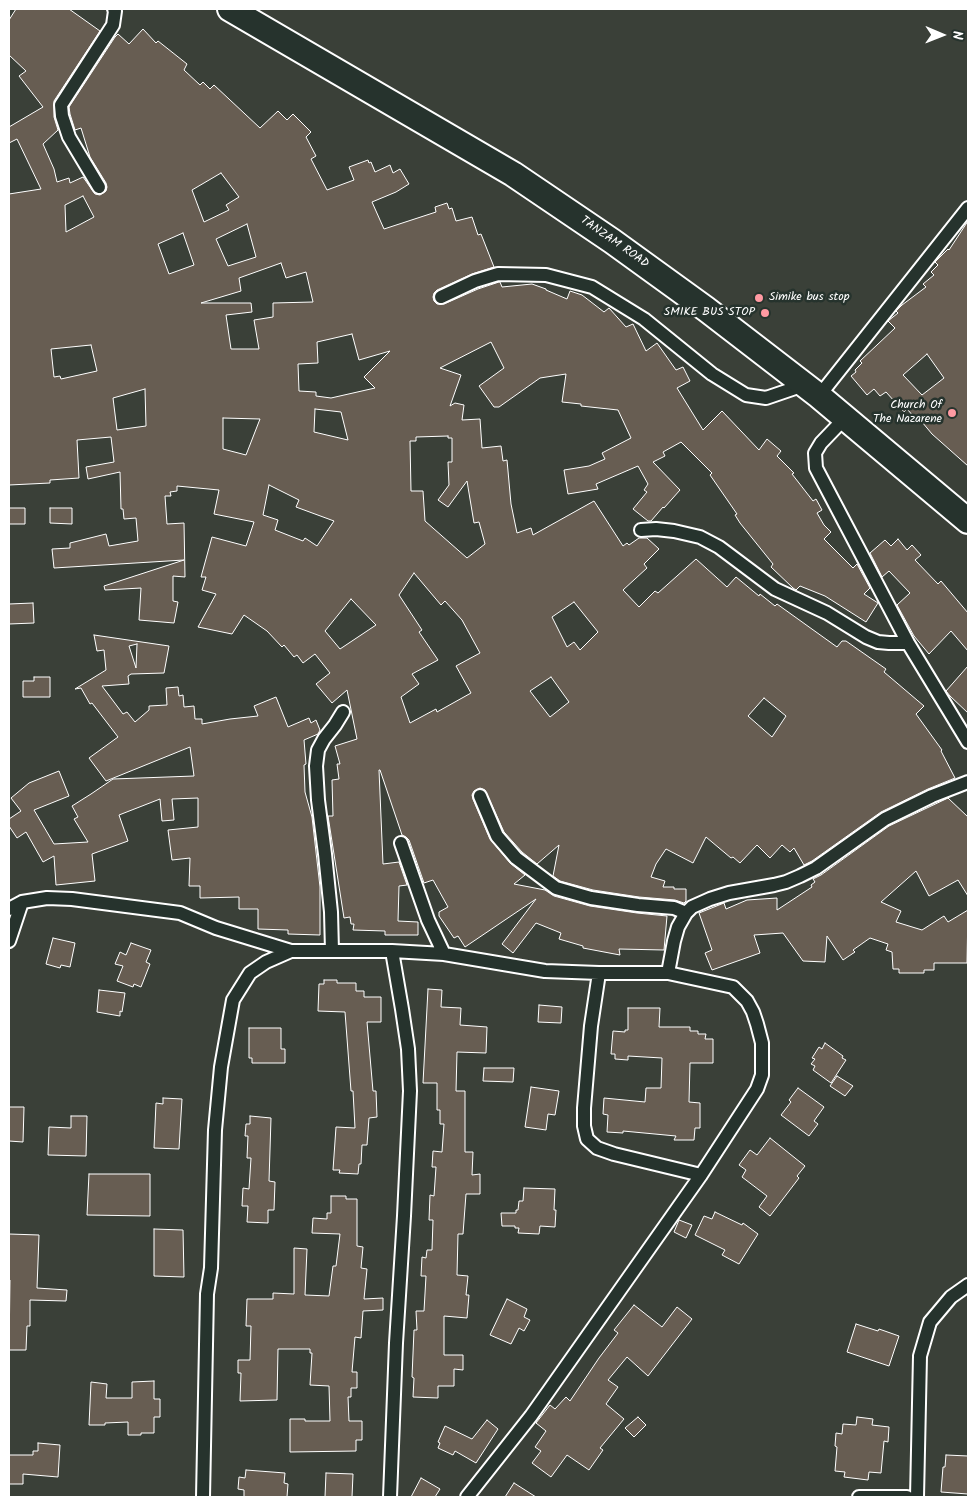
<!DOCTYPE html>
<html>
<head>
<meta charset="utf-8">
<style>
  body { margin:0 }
  #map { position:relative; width:977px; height:1506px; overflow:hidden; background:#3a4038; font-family:Kalam,sans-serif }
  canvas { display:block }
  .frame { position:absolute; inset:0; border:10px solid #fff; pointer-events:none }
  .north { position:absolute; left:917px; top:10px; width:50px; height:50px; -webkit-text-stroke:4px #26332d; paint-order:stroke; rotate:91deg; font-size:14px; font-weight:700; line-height:20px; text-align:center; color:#fff }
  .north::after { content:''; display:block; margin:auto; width:18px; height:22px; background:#fff; clip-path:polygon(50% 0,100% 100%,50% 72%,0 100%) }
</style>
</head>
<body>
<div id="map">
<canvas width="977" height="1506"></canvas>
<div class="frame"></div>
<div class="north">N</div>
</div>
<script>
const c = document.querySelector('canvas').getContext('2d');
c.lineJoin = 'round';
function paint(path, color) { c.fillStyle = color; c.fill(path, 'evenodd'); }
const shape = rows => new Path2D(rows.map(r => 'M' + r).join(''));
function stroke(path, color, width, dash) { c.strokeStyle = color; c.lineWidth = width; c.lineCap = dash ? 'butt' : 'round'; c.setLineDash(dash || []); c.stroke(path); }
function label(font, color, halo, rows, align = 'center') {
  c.font = font + ' Kalam,sans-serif'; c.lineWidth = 5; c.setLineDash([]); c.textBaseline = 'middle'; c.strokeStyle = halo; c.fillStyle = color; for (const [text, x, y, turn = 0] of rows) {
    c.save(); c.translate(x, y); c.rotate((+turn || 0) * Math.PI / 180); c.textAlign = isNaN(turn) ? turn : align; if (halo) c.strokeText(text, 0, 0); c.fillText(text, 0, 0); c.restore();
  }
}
const building = shape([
  [16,9,69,9,100,31,54,101,54,117,58,130,43,144,54,169,57,182,69,178,70,183,83,177,95,194,100,195,106,191,107,187,106,183,90,157,81,128,75,130,70,114,69,107,115,37,118,34,129,44,143,29,156,43,158,41,187,64,184,70,200,85,203,82,210,89,214,85,260,128,278,111,287,120,293,114,311,132,306,137,316,156,311,159,327,190,354,180,349,167,368,160,369,163,371,162,375,172,390,165,393,173,400,169,409,184,396,192,372,202,384,229,436,212,435,207,447,203,449,209,452,208,456,221,472,217,478,235,481,234,494,267,472,274,437,290,434,293,433,297,434,301,437,304,444,304,478,289,499,282,500,282,502,287,532,284,546,289,546,290,567,299,570,291,582,295,604,312,609,308,626,327,633,324,646,351,657,343,676,370,683,367,690,381,677,388,703,430,722,411,759,450,767,439,781,451,777,456,794,473,792,474,813,501,816,499,822,510,817,513,824,525,831,532,824,539,853,568,857,564,870,588,864,594,878,603,866,622,825,596,800,586,796,590,793,588,771,567,773,564,740,523,735,515,737,514,710,475,712,473,681,442,663,452,665,456,653,462,680,490,664,508,663,507,651,521,648,521,633,509,647,492,644,490,648,484,638,466,596,484,598,489,568,494,564,470,589,466,605,459,602,453,631,438,618,410,581,406,581,404,562,402,566,374,540,378,499,407,494,407,479,386,504,368,491,342,440,368,461,375,450,406,455,403,464,405,462,420,480,419,482,448,501,446,503,461,507,460,511,504,517,533,531,528,533,535,594,501,623,546,627,543,629,545,639,538,647,538,659,549,644,564,647,568,623,590,639,607,655,591,658,593,696,559,727,587,736,577,759,596,760,594,775,606,777,604,837,647,842,641,846,641,886,669,884,672,924,706,916,714,942,750,941,751,955,778,928,789,881,812,812,861,804,865,794,848,790,852,782,845,770,858,757,845,740,863,733,857,731,858,706,837,693,863,666,849,656,864,651,877,665,881,663,887,674,887,674,889,686,889,686,901,684,903,675,900,639,897,593,890,560,881,553,876,559,845,537,864,522,852,504,832,485,790,480,788,474,791,472,795,473,799,490,839,510,863,525,875,514,884,545,890,554,896,590,906,637,913,667,916,664,950,619,949,620,955,583,948,583,946,559,939,561,933,536,923,513,953,502,944,536,899,465,947,458,936,454,938,439,916,439,912,448,907,433,880,424,883,409,840,406,837,402,835,380,770,379,770,383,864,399,862,407,885,399,886,398,921,418,922,418,935,385,935,385,931,353,930,354,924,351,924,350,917,344,918,328,816,333,816,332,780,339,779,337,764,340,764,335,746,357,739,347,690,332,703,316,684,330,673,315,654,303,663,297,655,294,657,284,645,282,647,267,631,244,615,232,634,198,627,216,594,202,590,206,577,201,577,212,537,246,546,254,522,214,514,219,490,177,486,177,491,170,492,171,496,165,496,167,524,184,523,185,577,173,576,173,601,178,602,174,623,139,620,141,588,105,590,104,586,184,560,54,568,52,549,70,548,70,543,106,534,109,546,138,541,136,518,124,519,123,509,121,509,120,472,88,479,86,467,114,462,111,437,77,440,79,478,50,480,50,483,9,485,9,194,41,189,17,139,9,143,9,127,43,107,19,76,26,71,9,55,9,20,16,9],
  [221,173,239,197,226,205,229,210,204,222,192,190,221,173],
  [83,196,94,217,66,232,65,205,83,196],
  [247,224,256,257,228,266,216,239,247,224],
  [183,233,194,265,169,274,158,244,183,233],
  [281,263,286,278,306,272,313,302,273,303,273,317,254,320,259,349,231,349,226,315,252,312,251,303,201,303,241,291,239,278,281,263],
  [352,334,359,360,390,351,364,377,375,388,331,398,316,396,316,392,299,391,298,364,318,363,317,342,352,334],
  [91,345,97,371,61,379,60,376,54,377,51,349,91,345],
  [145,389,146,426,117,430,113,398,145,389],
  [315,409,341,412,348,440,314,432,315,409],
  [223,418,260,419,246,455,223,449,223,418],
  [448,436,448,438,452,438,452,462,448,462,449,485,438,500,448,507,467,481,474,523,479,522,485,544,467,558,425,521,423,491,411,491,410,441,416,441,416,437,448,436],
  [269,485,299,500,296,507,334,521,317,546,305,538,303,541,275,530,278,520,263,515,269,485],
  [414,573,441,605,445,601,462,620,480,653,456,666,471,693,437,712,436,709,410,723,401,697,419,684,412,674,438,660,419,632,422,630,399,595,414,573],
  [351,599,376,625,340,649,325,631,351,599],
  [574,602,598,632,580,650,574,642,567,647,552,617,574,602],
  [551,677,569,702,550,717,530,691,551,677],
  [764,698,786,716,772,737,748,716,764,698],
  [968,221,968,466,932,434,917,416,915,418,907,409,904,412,886,392,880,396,874,389,867,395,851,376,856,372,855,370,862,363,860,361,895,328,888,321,898,313,896,311,902,305,926,287,923,284,934,275,931,272,938,265,935,262,948,249,949,250,968,221],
  [927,354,944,378,922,395,903,375,927,354],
  [9,508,25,508,25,524,9,524,9,508],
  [50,508,72,508,72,524,50,523,50,508],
  [898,539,907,550,912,545,921,555,915,560,938,584,941,581,968,613,968,651,951,631,929,654,914,636,897,605,910,593,889,571,882,577,870,553,885,540,891,546,898,539],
  [33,603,34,623,9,624,9,604,33,603],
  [94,635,169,646,164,673,131,674,128,676,129,684,102,686,123,714,127,712,135,722,149,710,149,706,167,705,166,688,178,687,179,696,183,695,184,707,194,706,195,719,202,719,202,724,230,719,258,716,254,706,276,697,288,727,309,718,311,723,316,720,320,730,318,734,304,740,306,764,304,765,305,792,312,817,320,887,320,935,288,934,288,930,258,929,258,909,239,909,239,897,200,898,200,886,189,886,190,858,172,860,168,830,198,827,198,798,172,799,174,820,162,821,160,799,119,815,128,841,92,854,95,881,56,885,54,856,43,862,26,832,17,838,9,826,9,819,21,811,11,798,29,783,59,771,69,796,34,810,54,844,88,842,74,819,78,817,72,806,91,794,113,779,194,776,190,747,106,781,89,758,118,737,92,703,90,704,81,688,75,689,106,670,104,650,97,651,94,635],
  [137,644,136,668,129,646,137,644],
  [968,666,968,713,950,696,946,691,968,666],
  [34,677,50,677,50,697,23,697,23,681,34,681,34,677],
  [948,798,968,817,968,896,958,880,929,896,916,871,881,902,901,911,896,922,922,930,944,916,948,922,968,910,967,963,934,963,934,970,924,970,924,973,899,973,899,969,893,969,892,952,886,950,888,944,870,938,853,950,855,952,843,960,827,936,825,962,803,961,783,933,754,935,760,953,712,970,705,953,712,950,699,913,724,903,726,909,747,900,777,898,777,910,812,887,811,885,815,882,813,879,821,875,889,826,948,798],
  [53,938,75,943,70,967,61,965,60,968,46,964,53,938],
  [131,943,151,950,146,962,150,964,141,987,134,984,133,987,117,981,123,966,115,964,120,952,126,955,131,943],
  [324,980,337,980,337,983,356,983,356,991,364,991,364,997,381,997,381,1022,367,1022,373,1091,376,1091,377,1117,369,1118,367,1145,362,1145,361,1164,359,1164,358,1174,339,1173,340,1170,333,1170,336,1127,355,1128,353,1091,351,1091,345,1012,318,1011,319,984,324,984,324,980],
  [428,989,442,990,441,1007,461,1008,460,1025,487,1027,486,1053,457,1052,456,1091,465,1091,465,1152,473,1152,472,1175,480,1174,480,1194,466,1194,463,1234,458,1234,457,1275,468,1276,466,1295,469,1295,467,1318,444,1316,444,1355,463,1355,463,1370,454,1369,454,1386,438,1386,438,1398,413,1397,414,1378,412,1377,414,1330,417,1330,416,1311,424,1311,426,1276,421,1276,422,1257,426,1258,427,1250,432,1250,433,1220,429,1220,430,1195,434,1196,436,1167,432,1167,433,1151,442,1152,444,1124,440,1124,440,1110,437,1110,437,1083,423,1083,428,989],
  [99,990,125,993,122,1012,120,1011,120,1016,97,1012,99,990],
  [539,1005,562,1007,561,1023,538,1022,539,1005],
  [628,1008,660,1008,659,1027,690,1027,690,1031,698,1031,698,1034,706,1034,705,1039,713,1039,713,1063,690,1063,689,1102,700,1103,700,1128,695,1128,694,1140,674,1140,676,1136,623,1131,623,1133,607,1132,608,1115,603,1114,604,1098,645,1102,646,1088,661,1088,662,1058,628,1056,628,1060,615,1059,615,1054,611,1054,613,1031,625,1032,625,1030,628,1030,628,1008],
  [249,1028,281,1028,281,1049,285,1049,285,1063,252,1063,252,1058,249,1058,249,1028],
  [825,1043,843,1056,842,1058,846,1060,831,1083,813,1070,815,1066,811,1064,815,1059,812,1058,819,1047,822,1049,825,1043],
  [484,1068,514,1068,513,1082,483,1081,484,1068],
  [837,1076,853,1086,845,1096,830,1086,837,1076],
  [531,1087,559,1091,555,1115,548,1114,546,1130,525,1127,531,1087],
  [798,1088,824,1107,814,1121,818,1124,809,1136,781,1115,791,1102,789,1100,798,1088],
  [163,1098,182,1099,179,1149,154,1148,156,1103,163,1104,163,1098],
  [9,1107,24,1107,23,1142,9,1141,9,1107],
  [71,1116,87,1116,86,1156,48,1155,49,1127,71,1128,71,1116],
  [250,1116,271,1118,269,1181,275,1182,274,1210,268,1210,268,1223,247,1222,248,1206,242,1206,243,1188,249,1189,251,1158,247,1158,248,1136,245,1136,246,1124,250,1124,250,1116],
  [770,1138,805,1166,797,1176,799,1178,770,1216,759,1207,767,1196,742,1177,746,1170,739,1165,750,1150,757,1155,770,1138],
  [89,1174,150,1174,150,1216,87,1215,89,1174],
  [524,1188,555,1189,554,1210,556,1210,555,1227,540,1226,539,1234,518,1233,519,1228,515,1228,515,1226,502,1226,501,1213,516,1213,516,1210,518,1210,519,1201,523,1201,524,1188],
  [331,1196,346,1196,346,1199,357,1199,357,1246,363,1247,361,1268,367,1269,364,1299,383,1298,383,1310,363,1311,361,1338,355,1337,352,1372,357,1372,357,1388,351,1388,351,1397,348,1397,349,1421,362,1421,362,1440,356,1440,356,1451,290,1452,290,1419,305,1419,305,1421,330,1421,329,1386,310,1385,312,1353,310,1353,310,1349,278,1349,277,1400,240,1401,241,1373,238,1373,238,1360,250,1360,251,1326,246,1326,247,1299,273,1299,273,1293,294,1294,294,1248,307,1249,305,1295,329,1296,333,1266,336,1266,340,1234,312,1233,313,1218,327,1219,327,1213,331,1213,331,1196],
  [715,1212,742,1225,743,1223,758,1234,739,1264,722,1255,725,1250,695,1235,704,1216,712,1219,715,1212],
  [679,1220,692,1225,686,1238,674,1232,679,1220],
  [154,1229,183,1230,184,1277,154,1276,154,1229],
  [9,1234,39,1235,37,1288,67,1290,66,1301,30,1300,30,1326,27,1326,26,1350,9,1350,10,1280,9,1280,9,1234],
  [507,1299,527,1309,524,1317,530,1320,524,1331,519,1328,511,1344,490,1335,507,1299],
  [634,1305,662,1327,677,1307,692,1319,648,1376,627,1357,608,1380,618,1387,606,1404,624,1419,600,1448,603,1450,589,1470,567,1455,551,1477,532,1463,541,1451,535,1447,546,1431,536,1423,550,1405,555,1409,566,1397,570,1401,599,1358,618,1333,614,1330,634,1305],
  [856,1324,878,1331,879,1329,899,1336,889,1366,847,1352,856,1324],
  [154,1381,154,1399,160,1399,160,1417,154,1417,154,1433,141,1433,141,1435,128,1435,128,1422,105,1423,105,1425,89,1425,91,1382,107,1384,106,1398,132,1398,132,1382,154,1381],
  [638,1417,646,1425,634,1437,625,1428,638,1417],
  [857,1417,873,1419,872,1425,889,1427,888,1442,884,1441,881,1473,869,1472,868,1480,844,1477,845,1472,835,1471,837,1447,835,1446,836,1433,842,1434,843,1424,856,1425,857,1417],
  [487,1420,498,1429,476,1463,455,1451,453,1455,438,1448,440,1443,438,1442,445,1426,472,1439,487,1420],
  [38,1443,60,1445,58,1477,23,1474,23,1484,9,1484,9,1455,33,1455,33,1451,38,1451,38,1443],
  [946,1455,968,1456,968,1494,941,1492,943,1467,945,1467,946,1455],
  [246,1470,285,1473,284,1483,288,1484,287,1497,244,1497,244,1490,238,1489,239,1477,245,1478,246,1470],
  [326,1473,353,1474,352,1497,325,1497,326,1473],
  [421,1478,440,1489,435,1497,411,1497,421,1478],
  [514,1483,536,1497,505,1497,514,1483]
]);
const street = shape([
  [99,187,69,137,62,116,61,105,113,25,115,11,114,9],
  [441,297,475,281,498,274,546,275,592,287,644,319,712,374,746,395,766,398,804,385],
  [819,396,968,208],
  [845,418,821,443,815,453,816,468,908,643,968,742],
  [641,530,656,529,674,531,700,537,719,547,775,589,827,613,866,637,878,642,889,643,908,643],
  [480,796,497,836,516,858,556,888,591,898,638,905,674,908,686,913],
  [401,843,428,920,444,954],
  [9,909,22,902,47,898,72,899,180,913,216,928,291,951],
  [9,941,22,902],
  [332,951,331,912,325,854,318,800,316,766,318,750,324,739,335,725,343,712],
  [599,973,591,1026,584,1108,584,1126,587,1139,597,1148,614,1154,701,1175],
  [668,973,674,941,678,927,686,913,692,907,710,899,729,893,774,885,786,882,800,876,816,868,885,819,932,796,968,782],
  [203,1497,207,1294,211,1268,215,1130,221,1067,233,1000,250,973,266,962,291,951,392,951,444,954,545,971,599,973,668,973,733,987,747,1001,753,1012,757,1024,762,1043,762,1075,757,1089,701,1175,531,1416,467,1497],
  [390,1497,396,1343,404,1216,410,1091,408,1049,402,1009,392,951],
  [859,1497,907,1497],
  [917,1497,920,1356,930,1322,951,1297,968,1285]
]);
const highway = shape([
  [230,9,513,174,612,241,706,309,819,396,968,521]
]);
const markers = [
  [759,298,5,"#ff9aa2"],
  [765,313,5,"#ff9aa2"],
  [952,413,5,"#ff9aa2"]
];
const streetNames = [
  ["TANZAM ROAD",614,243,35]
];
const poiNames = [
  ["Simike bus stop",769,298,"left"],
  ["SMIKE BUS STOP",755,313],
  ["Church Of",942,406],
  ["The Nazarene",942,420]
];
paint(building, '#675d52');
stroke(building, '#fff', 1);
stroke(street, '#fff', 16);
stroke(highway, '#fff', 28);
stroke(street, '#26332d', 12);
stroke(highway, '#26332d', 24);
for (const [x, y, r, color] of markers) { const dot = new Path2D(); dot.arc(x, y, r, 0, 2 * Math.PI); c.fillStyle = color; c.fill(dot); stroke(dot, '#26332d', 2); }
label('12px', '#fff', '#26332d', streetNames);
label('12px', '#fff', '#26332d', poiNames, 'right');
</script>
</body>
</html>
